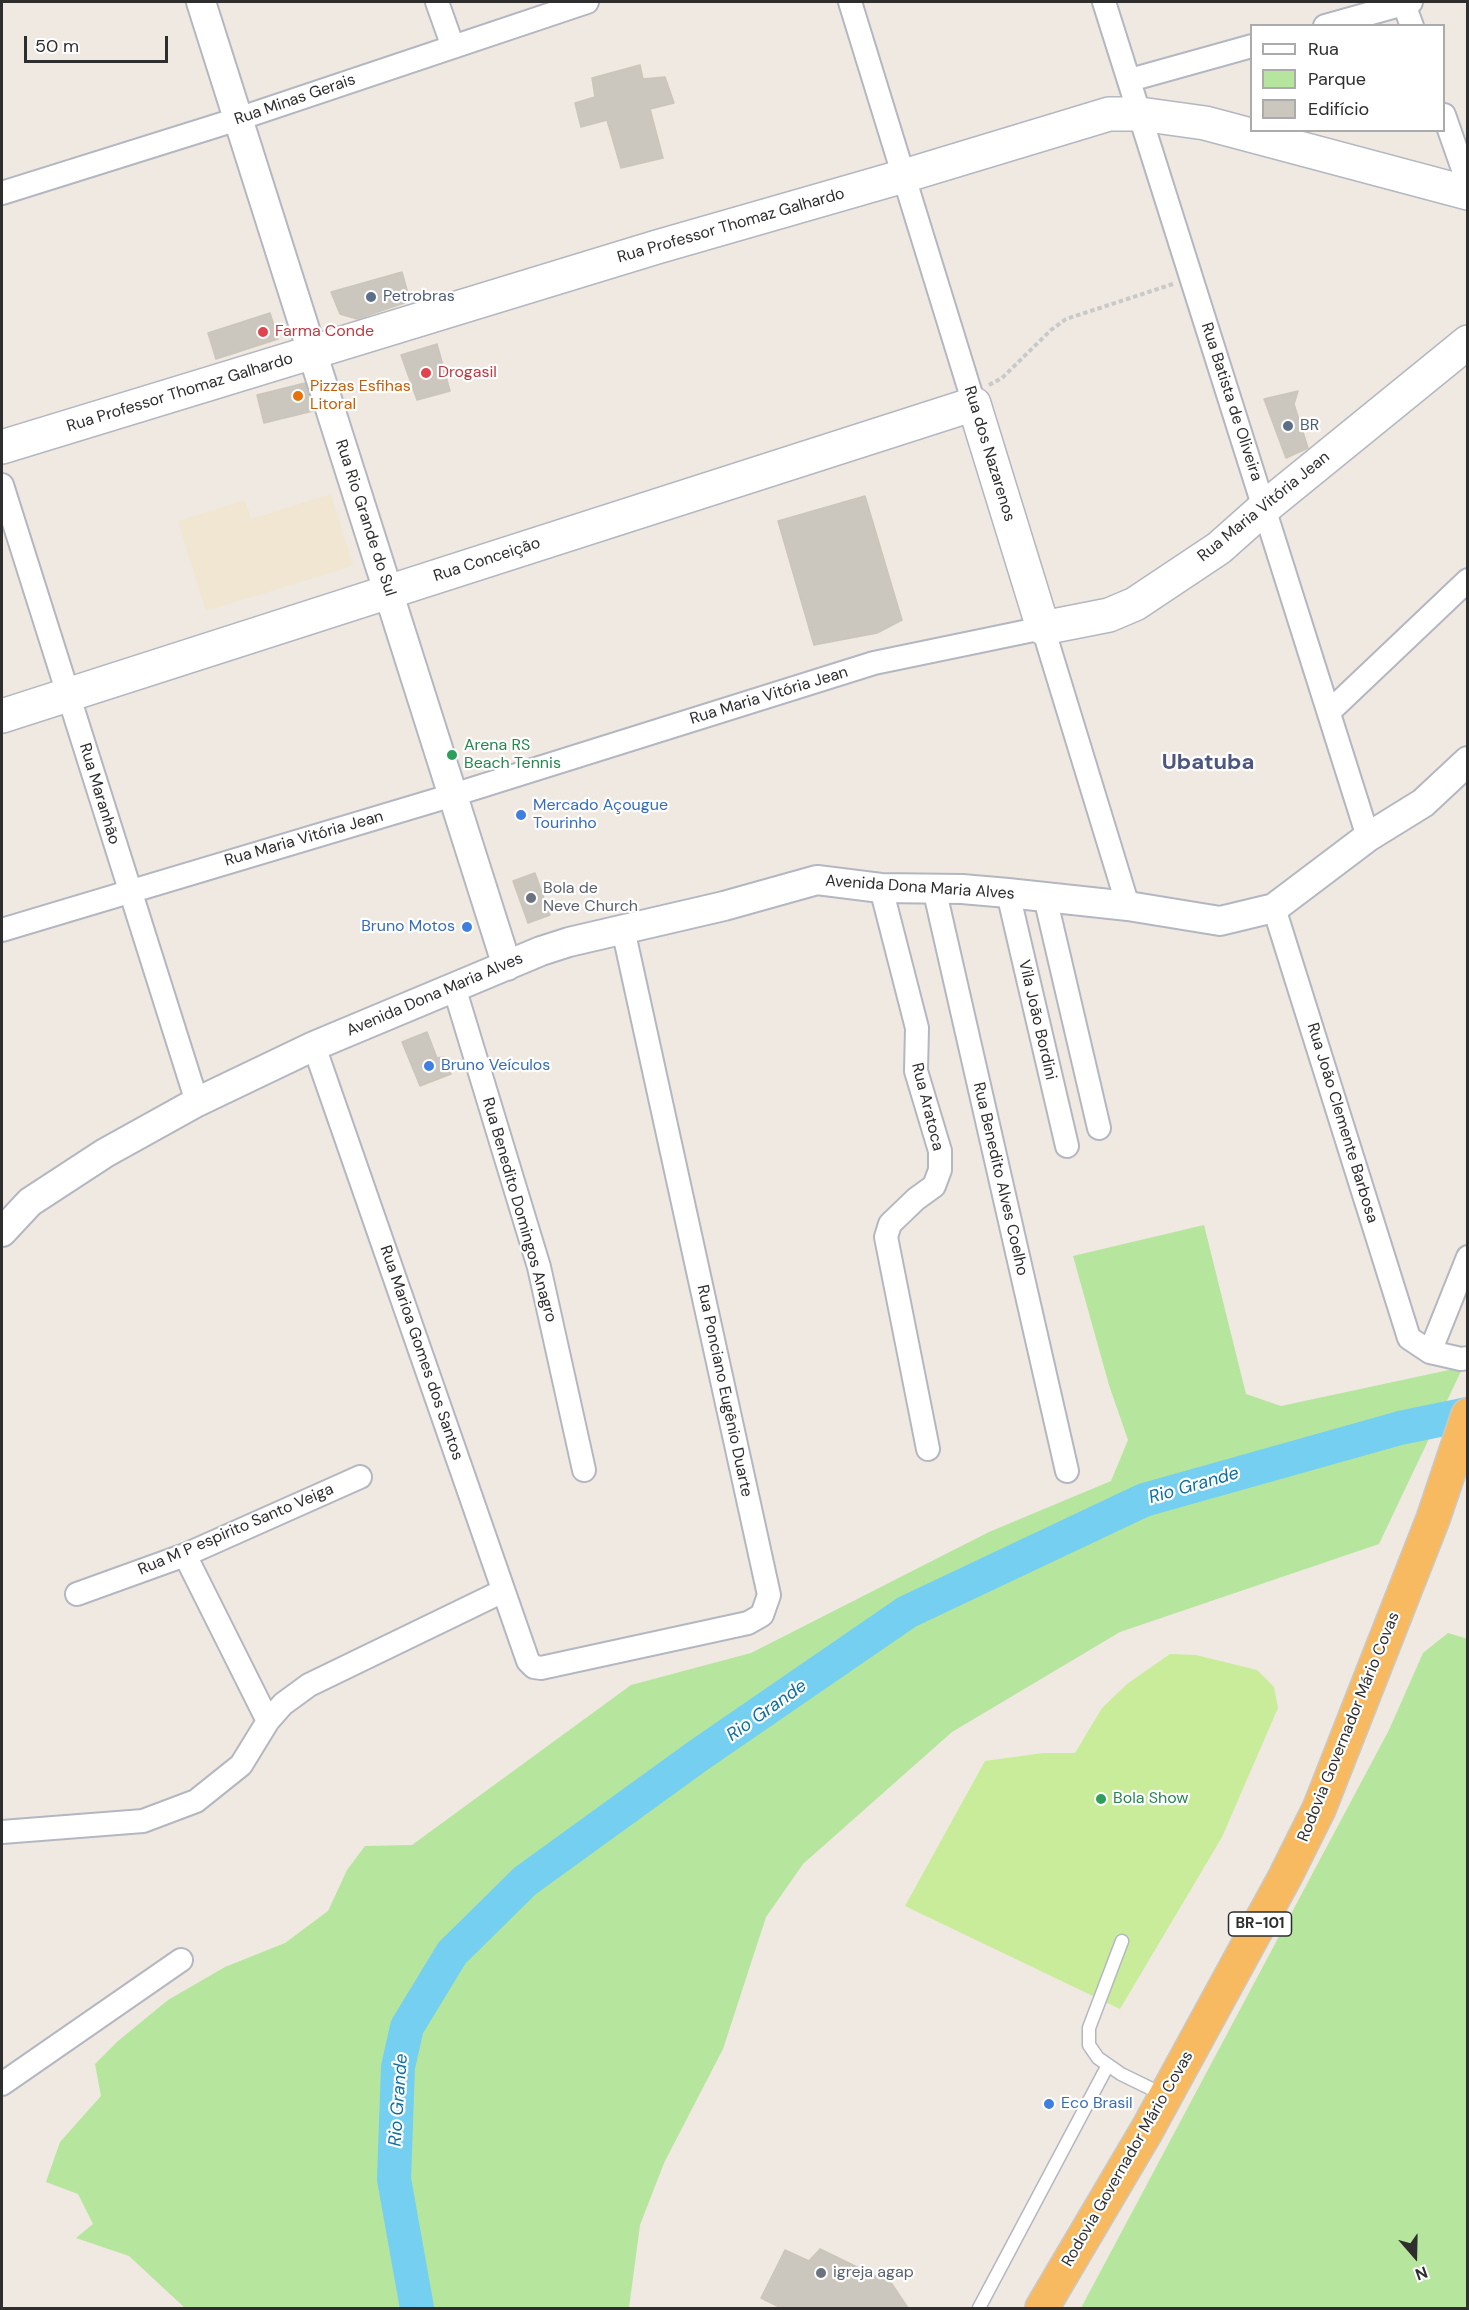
<!DOCTYPE html>
<html>
<head>
<meta charset="utf-8">
<style>
  body { margin:0 }
  #map { position:relative; width:1469px; height:2310px; overflow:hidden; background:#efe9e1; font-family:"DM Sans",sans-serif }
  canvas { display:block }
  .frame { position:absolute; inset:0; border:3px solid #2e2e2e; pointer-events:none }
  .legend { position:absolute; left:1250px; top:24px; width:195px; height:108px; box-sizing:border-box; background:#fff; border:2px solid #ababab; margin:0; padding:8px 10px; list-style:none; font-size:18px; color:#2e2e2e }
  .legend li { display:flex; align-items:center; gap:12px; height:30px }
  .legend b { width:30px; border:2px solid #ababab }
  .north { position:absolute; left:1385px; top:2226px; width:60px; height:60px; -webkit-text-stroke:4px #fff; paint-order:stroke; rotate:160deg; font-size:16px; font-weight:700; line-height:24px; text-align:center; color:#2e2e2e }
  .north::after { content:''; display:block; margin:auto; width:21px; height:27px; background:#2e2e2e; clip-path:polygon(50% 0,100% 100%,50% 72%,0 100%) }
  .scale { position:absolute; left:24px; top:36px; width:144px; height:27px; box-sizing:border-box; border:3px solid #2e2e2e; border-top:0; padding-left:8px; font-size:18px; line-height:21px; white-space:nowrap; color:#2e2e2e; -webkit-text-stroke:4px #fff; paint-order:stroke }
</style>
</head>
<body>
<div id="map">
<canvas width="1469" height="2310"></canvas>
<div class="frame"></div>
<ul class="legend">
<li><b style="height:8px;background:#fff"></b>Rua</li>
<li><b style="height:16px;background:#b6e59e"></b>Parque</li>
<li><b style="height:16px;background:#cbc7bf"></b>Edifício</li>
</ul>
<div class="north">N</div>
<div class="scale">50 m</div>
</div>
<script>
const c = document.querySelector('canvas').getContext('2d');
c.lineJoin = 'round';
function paint(path, color) { c.fillStyle = color; c.fill(path, 'evenodd'); }
const shape = rows => new Path2D(rows.map(r => 'M' + r).join(''));
function stroke(path, color, width, dash) { c.strokeStyle = color; c.lineWidth = width; c.lineCap = dash ? 'butt' : 'round'; c.setLineDash(dash || []); c.stroke(path); }
function label(font, color, halo, rows, align = 'center') {
  c.font = font + ' "DM Sans",sans-serif'; c.lineWidth = 4.5; c.setLineDash([]); c.textBaseline = 'middle'; c.strokeStyle = halo; c.fillStyle = color; for (const [text, x, y, turn = 0] of rows) {
    c.save(); c.translate(x, y); c.rotate((+turn || 0) * Math.PI / 180); c.textAlign = isNaN(turn) ? turn : align; if (halo) c.strokeText(text, 0, 0); c.fillText(text, 0, 0); c.restore();
  }
}
const education = shape([
  [331,494,353,566,206,611,178,521,245,500,251,519]
]);
const green = shape([
  [1204,1225,1246,1394,1281,1406,1463,1367,1379,1544,1120,1632,952,1732,803,1864,766,1917,723,2049,664,2163,640,2225,629,2308,185,2308,129,2256,76,2238,93,2224,78,2194,46,2182,60,2142,101,2096,95,2064,118,2041,168,2000,225,1967,285,1943,328,1911,347,1870,365,1846,412,1845,631,1685,751,1653,989,1532,1111,1481,1128,1440,1109,1385,1073,1256],
  [1448,1633,1468,1639,1468,1916,1466,1922,1468,1941,1467,2308,1081,2308,1389,1730,1423,1653]
]);
const pitch = shape([
  [1170,1654,1196,1655,1257,1670,1274,1687,1278,1708,1222,1837,1120,2009,905,1906,985,1761,1043,1753,1075,1753,1102,1708,1127,1684]
]);
const river = shape([
  [417,2308,394,2179,398,2067,407,2027,452,1953,525,1881,699,1755,907,1612,1144,1500,1400,1428,1468,1414]
]);
const building = shape([
  [640,65,643,79,665,77,674,103,650,109,663,158,621,168,607,120,581,127,575,103,595,97,592,78,640,65],
  [402,272,410,301,357,319,340,314,331,292,402,272],
  [270,313,278,339,216,359,208,333,270,313],
  [437,344,450,391,417,400,401,355,437,344],
  [305,383,313,411,264,423,257,395,305,383],
  [1298,391,1294,404,1308,448,1286,458,1264,399,1298,391],
  [865,496,902,620,877,633,814,645,778,521,865,496],
  [535,873,550,915,528,923,513,881,535,873],
  [427,1032,437,1058,444,1057,451,1074,420,1086,402,1042,427,1032],
  [820,2249,892,2284,908,2308,781,2308,761,2298,785,2250,809,2261,820,2249]
]);
const path = shape([
  [989,385,1002,378,1051,330,1066,319,1173,284]
]);
const service = shape([
  [1122,1941,1089,2028,1089,2045,1098,2058,1121,2074,1164,2095],
  [979,2308,1108,2065]
]);
const minor = shape([
  [437,2,453,47],
  [850,2,974,404],
  [1104,2,1368,837],
  [1403,2,1412,26],
  [1325,26,1411,2],
  [1130,80,1252,46],
  [1444,115,1464,172],
  [2,193,238,119,587,2],
  [2,485,197,1102],
  [1329,712,1468,580],
  [881,888,917,1028,916,1071,940,1151,940,1170,934,1186,916,1199,890,1224,886,1237,928,1449],
  [934,888,1067,1471],
  [1008,893,1067,1146],
  [1045,897,1099,1128],
  [1274,908,1409,1338,1430,1352,1461,1359,1468,1358],
  [2,930,453,795,874,663,1043,628,1128,906],
  [454,987,539,1267,584,1470],
  [314,1046,528,1661,534,1667,541,1668,748,1623,762,1615,769,1595,623,929],
  [1430,1352,1468,1257],
  [185,1555,268,1721],
  [77,1594,185,1555,360,1477],
  [2,1832,143,1821,196,1801,241,1765,268,1721,283,1704,309,1685,503,1591],
  [2,2084,181,1960]
]);
const tertiary = shape([
  [201,2,507,966],
  [2,1232,30,1202,105,1153,197,1102,314,1046,541,951,569,942,724,906,817,880,881,888,962,889,1008,893,1128,906,1220,921,1274,908,1368,837,1423,803,1468,761]
]);
const secondary = shape([
  [2,447,657,247,904,176,1109,114,1140,114,1205,123,1468,193],
  [2,716,974,404,1043,628,1109,615,1135,604,1219,548,1264,508,1468,342]
]);
const trunk = shape([
  [1042,2308,1147,2130,1285,1877,1319,1809,1433,1519,1468,1415]
]);
const markers = [
  [371,297,6,"#5c6f8a"],
  [263,332,6,"#e0444e"],
  [426,373,6,"#e0444e"],
  [298,396,6,"#e8710a"],
  [1288,426,6,"#5c6f8a"],
  [452,755,6,"#2e9e5b"],
  [521,815,6,"#3f7fe0"],
  [531,898,6,"#6b7280"],
  [467,927,6,"#3f7fe0"],
  [429,1066,6,"#3f7fe0"],
  [1101,1799,6,"#2e9e5b"],
  [1049,2104,6,"#3f7fe0"],
  [821,2273,6,"#6b7280"]
];
const shields = [
  [1260,1924,63]
];
const shieldNames = [
  ["BR-101",1260,1924]
];
const streetNames = [
  ["Rua Minas Gerais",295,100,-19],
  ["Rua Professor Thomaz Galhardo",731,226,-16],
  ["Rua Professor Thomaz Galhardo",180,393,-17],
  ["Rua Batista de Oliveira",1231,402,72],
  ["Rua dos Nazarenos",989,454,73],
  ["Rua Maria Vitória Jean",1264,507,-39],
  ["Rua Rio Grande do Sul",365,518,72],
  ["Rua Conceição",487,560,-18],
  ["Rua Maria Vitória Jean",769,696,-17],
  ["Rua Maranhão",99,794,73],
  ["Rua Maria Vitória Jean",304,839,-16],
  ["Avenida Dona Maria Alves",920,888,4],
  ["Avenida Dona Maria Alves",435,995,-23],
  ["Vila João Bordini",1037,1020,77],
  ["Rua Aratoca",927,1107,76],
  ["Rua João Clemente Barbosa",1342,1123,73],
  ["Rua Benedito Alves Coelho",1000,1179,77],
  ["Rua Benedito Domingos Anagro",519,1210,74],
  ["Rua Marioa Gomes dos Santos",421,1353,71],
  ["Rua Ponciano Eugênio Duarte",724,1391,78],
  ["Rua M P espirito Santo Veiga",236,1530,-23],
  ["Rodovia Governador Mário Covas",1349,1727,-68],
  ["Rodovia Governador Mário Covas",1128,2159,-60]
];
const serviceNames = [
  ["Petrobras",383,297],
  ["BR",1300,426]
];
const healthNames = [
  ["Farma Conde",275,332],
  ["Drogasil",438,373]
];
const foodNames = [
  ["Pizzas Esfihas",310,387],
  ["Litoral",310,405]
];
const leisureNames = [
  ["Arena RS",464,746],
  ["Beach Tennis",464,764],
  ["Bola Show",1113,1799]
];
const shopNames = [
  ["Mercado Açougue",533,806],
  ["Tourinho",533,824],
  ["Bruno Motos",455,927,"right"],
  ["Bruno Veículos",441,1066],
  ["Eco Brasil",1061,2104]
];
const worshipNames = [
  ["Bola de",543,889],
  ["Neve Church",543,907],
  ["igreja agap",833,2273]
];
const waterNames = [
  ["Rio Grande",1194,1486,-16],
  ["Rio Grande",767,1711,-35],
  ["Rio Grande",399,2100,-86]
];
const districtNames = [
  ["Ubatuba",1208,763]
];
paint(education, '#f0e6d1');
paint(green, '#b6e59e');
paint(pitch, '#c9ec9a');
stroke(river, '#75cff0', 34);
paint(building, '#cbc7bf');
stroke(building, '#cbc5ba', 1.5);
stroke(service, '#b4b7c1', 15);
stroke(minor, '#b4b7c1', 26);
stroke(tertiary, '#b4b7c1', 32);
stroke(secondary, '#b4b7c1', 36);
stroke(trunk, '#c9c9c9', 36);
stroke(path, '#c9c9c9', 4, [4.5, 3]);
stroke(service, '#fff', 12);
stroke(minor, '#fff', 22);
stroke(tertiary, '#fff', 28);
stroke(secondary, '#fff', 33);
stroke(trunk, '#f8ba60', 33);
for (const [x, y, r, color] of markers) { const dot = new Path2D(); dot.arc(x, y, r, 0, 2 * Math.PI); c.fillStyle = color; c.fill(dot); stroke(dot, '#fff', 2); }
for (const [x, y, w] of shields) { const box = new Path2D(); box.roundRect(x - w / 2, y - 12, w, 24, 4.5); c.fillStyle = '#fff'; c.fill(box); stroke(box, '#2e2e2e', 1.5); }
label('bold 15px', '#2e2e2e', null, shieldNames);
label('16px', '#2e2e2e', '#fff', streetNames);
label('16px', '#4e5e75', '#fff', serviceNames, 'left');
label('16px', '#be3a42', '#fff', healthNames, 'left');
label('16px', '#c56008', '#fff', foodNames, 'left');
label('16px', '#27864d', '#fff', leisureNames, 'left');
label('16px', '#366cbe', '#fff', shopNames, 'left');
label('16px', '#5b616d', '#fff', worshipNames, 'left');
label('italic 18px', '#0d6fa3', '#fff', waterNames);
label('bold 22px', '#4d5680', '#fff', districtNames);
</script>
</body>
</html>
